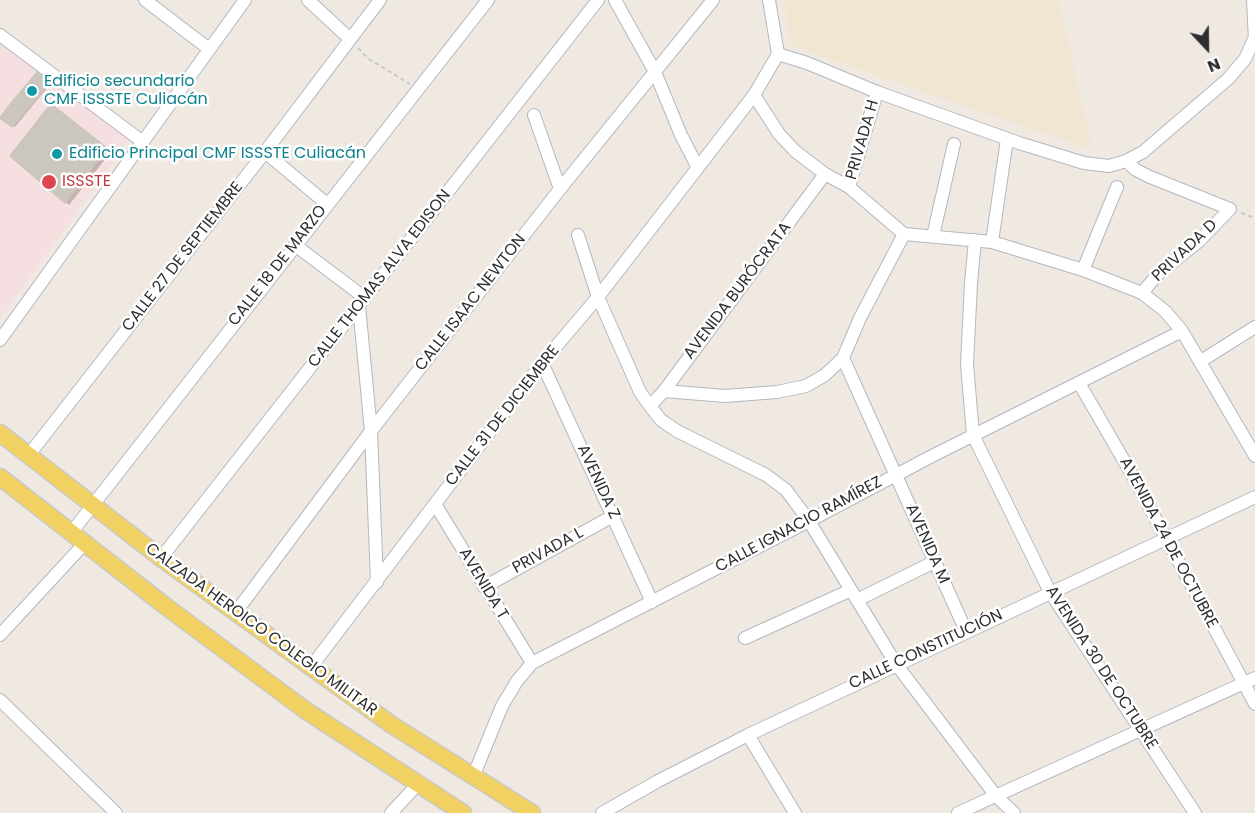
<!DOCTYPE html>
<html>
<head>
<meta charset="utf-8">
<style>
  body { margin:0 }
  #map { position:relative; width:1255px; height:813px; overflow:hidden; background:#efe9e1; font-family:Poppins,sans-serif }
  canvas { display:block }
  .north { position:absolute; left:1177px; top:18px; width:60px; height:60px; -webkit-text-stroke:4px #fff; paint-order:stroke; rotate:158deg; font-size:16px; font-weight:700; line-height:24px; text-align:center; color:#2e2e2e }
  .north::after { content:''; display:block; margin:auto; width:21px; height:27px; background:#2e2e2e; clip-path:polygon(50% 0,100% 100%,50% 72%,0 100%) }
</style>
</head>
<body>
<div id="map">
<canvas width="1255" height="813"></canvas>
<div class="north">N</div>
</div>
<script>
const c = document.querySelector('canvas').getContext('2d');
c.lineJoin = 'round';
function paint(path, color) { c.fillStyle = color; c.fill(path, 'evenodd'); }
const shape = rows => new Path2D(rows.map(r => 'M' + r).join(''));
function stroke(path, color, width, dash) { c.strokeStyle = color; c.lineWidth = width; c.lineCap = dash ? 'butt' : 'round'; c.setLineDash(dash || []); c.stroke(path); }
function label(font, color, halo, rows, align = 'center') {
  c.font = font + ' Poppins,sans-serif'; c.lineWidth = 5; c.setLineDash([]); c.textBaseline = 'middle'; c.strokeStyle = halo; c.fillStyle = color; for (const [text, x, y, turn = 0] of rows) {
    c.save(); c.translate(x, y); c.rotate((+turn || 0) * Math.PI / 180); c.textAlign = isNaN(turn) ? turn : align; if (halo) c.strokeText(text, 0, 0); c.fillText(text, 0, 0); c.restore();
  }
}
const education = shape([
  [784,0,1059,0,1092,149,943,99,790,45]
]);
const medical = shape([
  [0,43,130,138,0,319]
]);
const shadow = shape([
  [38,73,51,83,15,127,1,117],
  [106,149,110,153,69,205,16,159]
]);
const building = shape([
  [38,71,51,80,25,112,12,102,38,71],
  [12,102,25,112,12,127,0,118,12,102],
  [51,104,107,148,65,203,10,156,51,104]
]);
const path = shape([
  [358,48,369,59,410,84],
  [1241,213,1255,218]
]);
const minor = shape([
  [145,0,209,49],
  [308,0,350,39],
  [615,0,655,72,681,135,698,168],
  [1253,0,1255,41],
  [0,35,143,142],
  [778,54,807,63,877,92,1019,143,1084,163,1109,166,1126,161,1143,152,1228,79,1245,59,1254,39],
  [754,95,779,134,795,151,825,174,849,187,904,234,992,242,1083,270,1142,293,1165,311,1182,331,1255,456],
  [534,115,560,189],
  [265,152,327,204],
  [1126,161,1136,170,1150,177,1230,209,1199,241,1158,274,1142,293],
  [849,187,877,92],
  [578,235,598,297,640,392,650,406,661,420,677,431,766,475,786,490,809,521,896,664,996,796,1014,813],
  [933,236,954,144],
  [975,240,971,283,967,364,973,435,1050,592,1195,813],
  [992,242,1007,139],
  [295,245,365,298],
  [1083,270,1117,187],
  [359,306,371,431,377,582],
  [0,340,245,0],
  [843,358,966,631],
  [1201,361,1255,327],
  [542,363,652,602],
  [1079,383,1130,471,1255,704],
  [664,391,725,396,777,392,806,386,825,375,843,358,860,318,904,234],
  [650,406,664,391,825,174],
  [28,456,265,152,380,0],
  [435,504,532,663],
  [71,533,488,0],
  [161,558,598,0],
  [484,587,613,516],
  [857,600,934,562],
  [236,612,371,431,560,189,713,0],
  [0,635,84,544],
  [745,638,851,590],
  [311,667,542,363,598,297,754,95,778,54,769,0],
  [0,700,116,813],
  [748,735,795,813],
  [473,777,502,706,517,681,532,663,809,521,932,456,1182,331],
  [391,813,418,784],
  [602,813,658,781,748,735,1255,497],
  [958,813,1255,678]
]);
const major = shape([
  [0,433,161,558,311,667,392,725,532,813],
  [0,477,164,605,305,710,463,813]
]);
const markers = [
  [32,91,6,"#0f9aa8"],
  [57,154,6,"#0f9aa8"],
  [49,182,8,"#e0444e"]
];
const cultureNames = [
  ["Edificio secundario",44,82],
  ["CMF ISSSTE Culiacán",44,100],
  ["Edificio Principal CMF ISSSTE Culiacán",69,154]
];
const streetNames = [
  ["PRIVADA H",863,140,-74],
  ["PRIVADA D",1185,251,-43],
  ["CALLE 27 DE SEPTIEMBRE",183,257,-52],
  ["CALLE 18 DE MARZO",278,266,-52],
  ["CALLE THOMAS ALVA EDISON",380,279,-52],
  ["AVENIDA BURÓCRATA",738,291,-53],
  ["CALLE ISAAC NEWTON",471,303,-52],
  ["CALLE 31 DE DICIEMBRE",503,416,-52],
  ["AVENIDA Z",598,482,65],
  ["CALLE IGNACIO RAMÍREZ",799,525,-28],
  ["AVENIDA 24 DE OCTUBRE",1168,543,62],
  ["AVENIDA M",927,544,66],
  ["PRIVADA L",548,551,-29],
  ["AVENIDA T",483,584,59],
  ["CALZADA HEROICO COLEGIO MILITAR",261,630,36],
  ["CALLE CONSTITUCIÓN",926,650,-25],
  ["AVENIDA 30 DE OCTUBRE",1101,668,57]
];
const healthNames = [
  ["ISSSTE",62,182]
];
paint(education, '#f0e6d1');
paint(medical, '#f5dfe0');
paint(shadow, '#0003');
paint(building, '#cbc7bf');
stroke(building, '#cbc5ba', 1.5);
stroke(minor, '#b4b7c1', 14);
stroke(major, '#c9c9c9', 19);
stroke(path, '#c9c9c9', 2, [4.5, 3]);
stroke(minor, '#fff', 12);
stroke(major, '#f2d163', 16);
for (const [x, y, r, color] of markers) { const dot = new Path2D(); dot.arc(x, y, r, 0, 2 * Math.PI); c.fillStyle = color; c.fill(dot); stroke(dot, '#fff', 2); }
label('16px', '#0d838f', '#fff', cultureNames, 'left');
label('16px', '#2e2e2e', '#fff', streetNames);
label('16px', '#be3a42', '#fff', healthNames, 'left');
</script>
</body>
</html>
